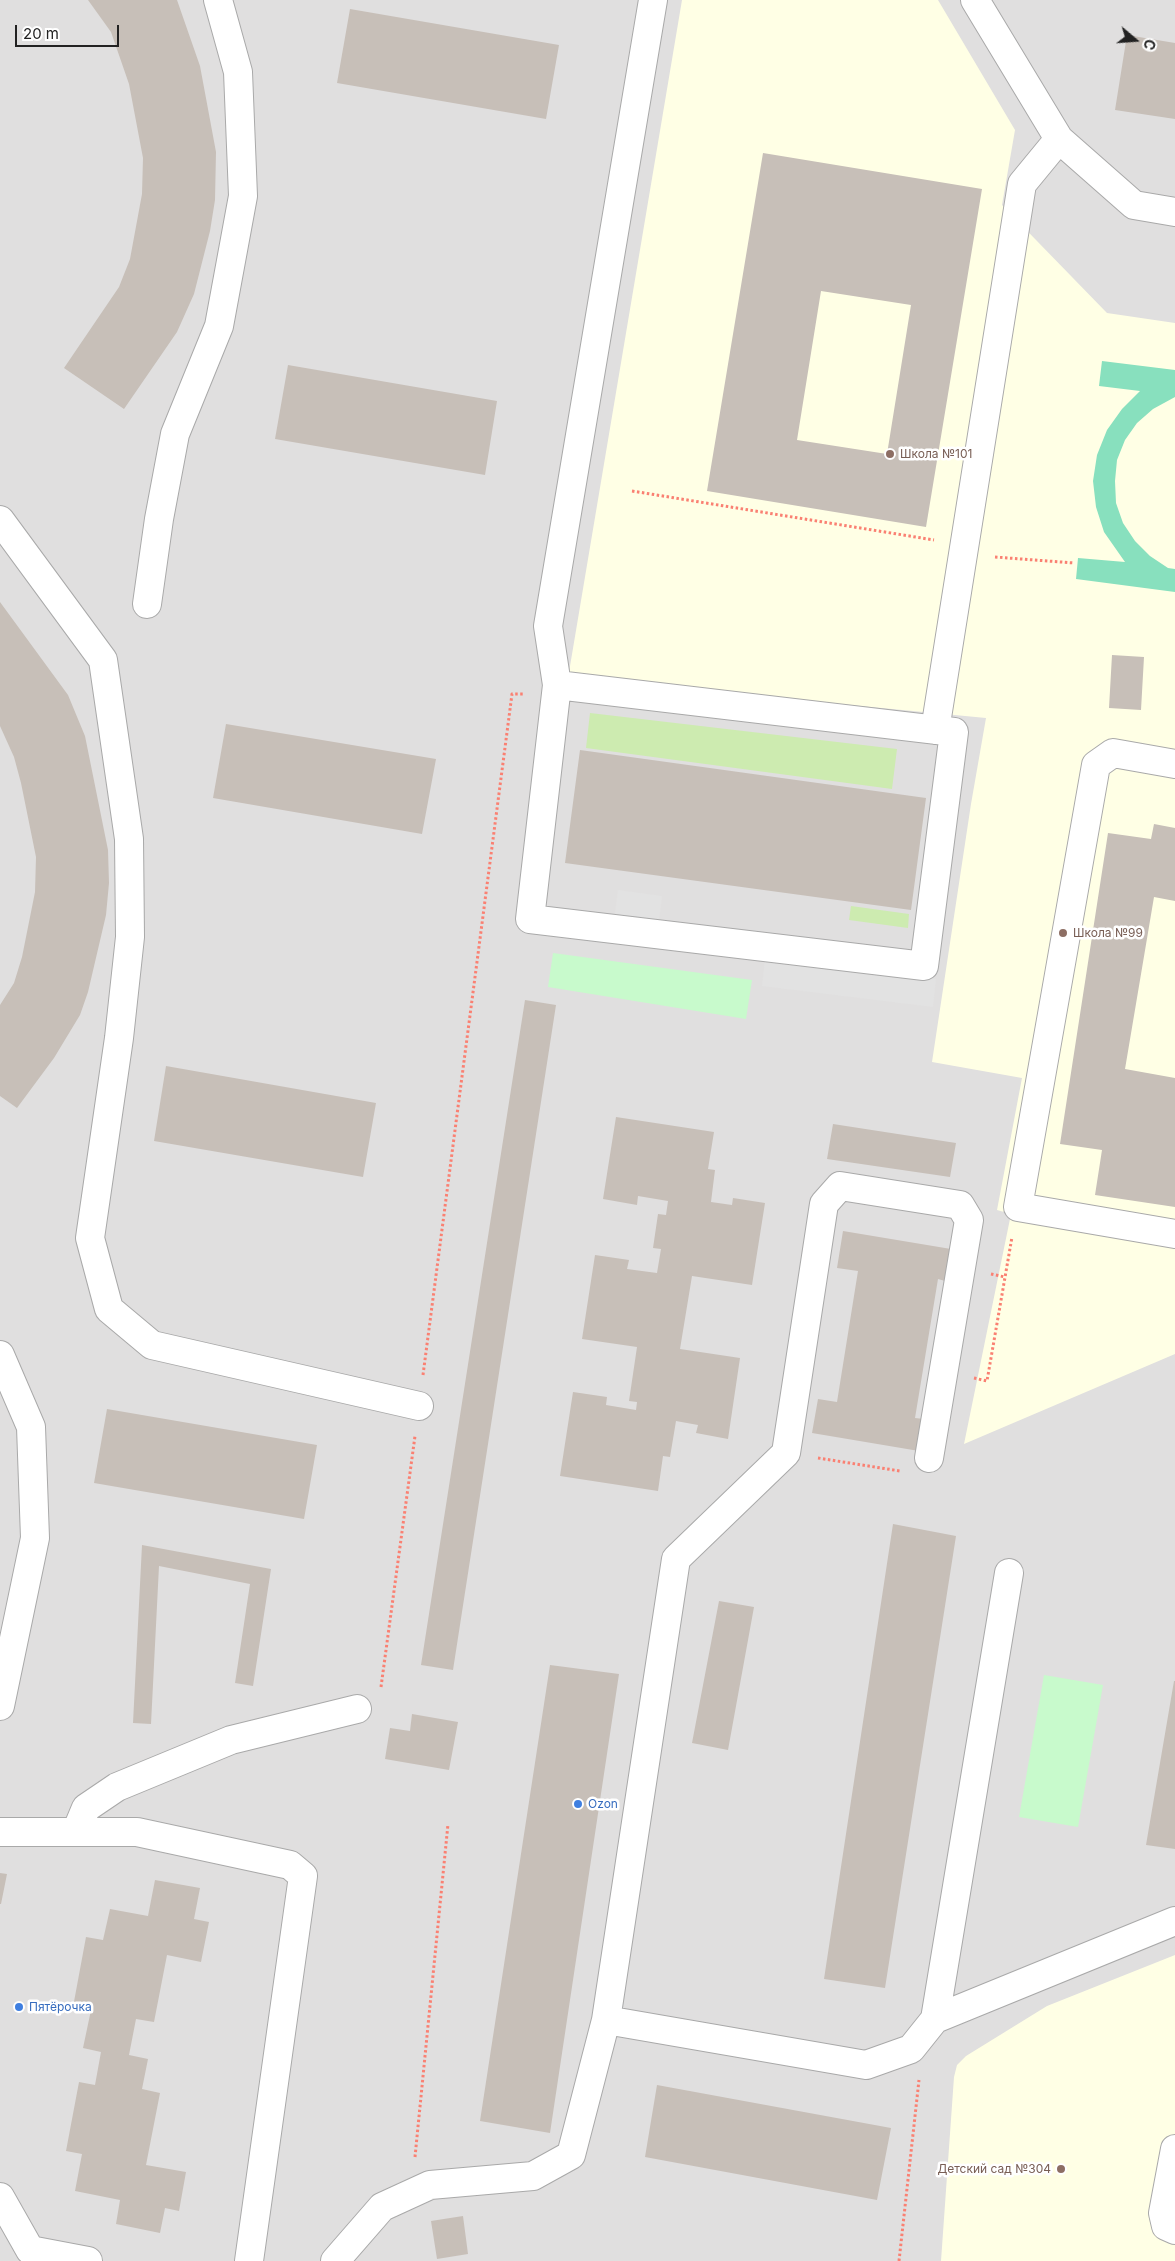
<!DOCTYPE html>
<html>
<head>
<meta charset="utf-8">
<style>
  body { margin:0 }
  #map { position:relative; width:1175px; height:2261px; overflow:hidden; background:#f2efe9; font-family:Inter,sans-serif }
  canvas { display:block }
  .north { position:absolute; left:1110px; top:15px; width:50px; height:50px; -webkit-text-stroke:4px #fff; paint-order:stroke; rotate:108deg; font-size:14px; font-weight:700; line-height:20px; text-align:center; color:#222 }
  .north::after { content:''; display:block; margin:auto; width:18px; height:22px; background:#222; clip-path:polygon(50% 0,100% 100%,50% 72%,0 100%) }
  .scale { position:absolute; left:15px; top:25px; width:104px; height:22px; box-sizing:border-box; border:2px solid #222; border-top:0; padding-left:6px; font-size:15px; line-height:18px; white-space:nowrap; color:#222; -webkit-text-stroke:4px #fff; paint-order:stroke }
</style>
</head>
<body>
<div id="map">
<canvas width="1175" height="2261"></canvas>
<div class="north">С</div>
<div class="scale">20 m</div>
</div>
<script>
const c = document.querySelector('canvas').getContext('2d');
c.lineJoin = 'round';
function paint(path, color) { c.fillStyle = color; c.fill(path, 'evenodd'); }
const shape = rows => new Path2D(rows.map(r => 'M' + r).join(''));
function stroke(path, color, width, dash) { c.strokeStyle = color; c.lineWidth = width; c.lineCap = dash ? 'butt' : 'round'; c.setLineDash(dash || []); c.stroke(path); }
function label(font, color, halo, rows, align = 'center') {
  c.font = font + ' Inter,sans-serif'; c.lineWidth = 5; c.setLineDash([]); c.textBaseline = 'middle'; c.strokeStyle = halo; c.fillStyle = color; for (const [text, x, y, turn = 0] of rows) {
    c.save(); c.translate(x, y); c.rotate((+turn || 0) * Math.PI / 180); c.textAlign = isNaN(turn) ? turn : align; if (halo) c.strokeText(text, 0, 0); c.fillText(text, 0, 0); c.restore();
  }
}
const residential = shape([
  [0,0,1175,0,1175,2261,0,2261]
]);
const education = shape([
  [682,0,938,0,1015,130,1002,205,1107,313,1175,323,1175,1354,964,1444,1011,1214,997,1210,1022,1078,932,1062,971,804,986,718,568,678],
  [1175,1955,1175,2261,941,2261,954,2077,957,2065,966,2056,1047,2006]
]);
const grass = shape([
  [590,713,897,749,892,789,586,748],
  [851,906,909,914,908,928,849,920]
]);
const park = shape([
  [553,953,752,980,746,1019,548,987],
  [1044,1675,1103,1685,1078,1827,1019,1817]
]);
const pitch = shape([
  [1102,361,1175,370,1175,397,1153,409,1137,423,1125,440,1117,460,1115,481,1116,503,1123,523,1135,541,1150,556,1168,568,1175,569,1175,592,1076,579,1078,558,1125,562,1104,532,1096,507,1093,481,1097,455,1107,430,1122,409,1140,391,1099,386]
]);
const parking = shape([
  [618,890,662,896,659,920,615,914],
  [765,958,936,979,933,1007,762,986]
]);
const building = shape([
  [88,0,177,0,200,66,216,152,215,200,210,231,194,294,177,332,124,409,64,368,119,287,130,259,142,194,143,158,129,84,111,32],
  [350,9,559,45,546,119,337,83],
  [1127,35,1175,43,1175,119,1115,110],
  [763,153,982,189,926,527,707,491],
  [821,291,911,305,887,454,797,440],
  [288,365,497,401,485,475,275,439],
  [0,602,68,695,85,736,108,850,109,883,106,915,88,992,80,1015,54,1058,17,1108,0,1096,0,1005,14,983,22,957,35,892,36,857,21,783,14,757,0,726],
  [1112,655,1144,657,1141,710,1109,708],
  [226,724,436,759,422,834,213,798],
  [580,750,926,798,911,910,565,863],
  [1154,824,1175,828,1175,901,1154,897,1125,1069,1175,1078,1175,1207,1095,1195,1102,1150,1060,1144,1108,833,1151,839],
  [525,1000,556,1005,453,1670,421,1665],
  [166,1066,376,1103,363,1177,154,1141],
  [616,1117,714,1132,708,1169,715,1170,711,1202,732,1205,733,1198,765,1203,752,1285,692,1276,680,1349,740,1358,728,1439,696,1433,698,1425,676,1421,670,1457,663,1456,658,1491,560,1476,573,1392,607,1397,606,1405,636,1410,637,1402,629,1401,637,1347,582,1339,595,1255,629,1260,627,1269,657,1273,661,1249,653,1248,658,1214,666,1215,668,1201,638,1196,637,1205,603,1199],
  [833,1124,956,1143,950,1177,827,1159],
  [843,1231,951,1249,945,1281,938,1279,915,1418,924,1419,919,1451,812,1433,818,1399,837,1402,858,1271,837,1268],
  [107,1409,317,1445,304,1519,94,1483],
  [893,1524,956,1536,885,1988,824,1979],
  [142,1545,271,1569,253,1686,235,1683,250,1584,159,1566,151,1724,133,1723],
  [719,1601,754,1607,728,1750,692,1743],
  [550,1665,619,1674,550,2133,480,2121],
  [1174,1681,1175,1681,1175,1849,1146,1845],
  [412,1714,458,1722,449,1770,385,1759,390,1728,410,1731],
  [0,1873,7,1874,1,1904,0,1904],
  [155,1880,200,1888,194,1919,209,1922,201,1962,167,1955,154,2022,136,2019,129,2055,148,2059,142,2089,160,2093,146,2165,186,2172,179,2211,165,2208,160,2233,116,2224,120,2200,75,2191,82,2154,66,2151,79,2082,95,2085,101,2052,83,2048,91,2010,73,2007,86,1937,103,1940,110,1909,148,1916],
  [657,2085,891,2128,877,2200,645,2157],
  [463,2216,468,2254,437,2259,431,2221]
]);
const path = shape([
  [632,491,934,540],
  [995,557,1074,563],
  [991,1274,1005,1277],
  [423,1375,512,694,524,694],
  [974,1378,987,1381,1012,1237],
  [818,1458,900,1471],
  [381,1687,415,1436],
  [415,2157,448,1824],
  [899,2261,919,2080]
]);
const minor = shape([
  [975,0,1059,139,1134,205,1175,212],
  [0,520,103,660,129,839,130,937,119,1038,90,1238,109,1309,152,1345,419,1406],
  [147,604,159,519,175,434,219,326,243,196,238,72,218,0],
  [557,685,530,919,924,966,954,732,557,685,548,626,653,0],
  [935,730,1022,184,1059,139],
  [1175,764,1113,753,1096,765,1018,1207,1175,1234],
  [0,1355,31,1427,35,1538,0,1706],
  [0,1832,137,1832,290,1865,303,1876,249,2261],
  [76,1832,86,1808,117,1787,231,1740,357,1709],
  [935,2019,1009,1573],
  [606,2020,866,2065,911,2049,935,2019,1175,1921],
  [1175,2149,1163,2213,1166,2226,1175,2230],
  [0,2197,30,2250,88,2261],
  [335,2261,382,2207,430,2185,533,2176,571,2155,606,2020,676,1559,786,1453,824,1204,840,1186,960,1205,969,1220,929,1458]
]);
const markers = [
  [890,454,5,"#8d6e63"],
  [1063,933,5,"#8d6e63"],
  [578,1804,5,"#3f7fe0"],
  [19,2007,5,"#3f7fe0"],
  [1061,2169,5,"#8d6e63"]
];
const educationNames = [
  ["Школа №101",900,454],
  ["Школа №99",1073,933],
  ["Детский сад №304",1051,2169,"right"]
];
const shopNames = [
  ["Ozon",588,1804],
  ["Пятёрочка",29,2007]
];
paint(residential, '#e0dfdf');
paint(education, '#ffffe5');
paint(grass, '#cdebb0');
paint(park, '#c8facc');
paint(pitch, '#88e0be');
paint(parking, '#e2e2e2');
paint(building, '#c7bfb8');
stroke(minor, '#a9a9a9', 30);
stroke(path, '#fa8072', 3, [2.5, 2.5]);
stroke(minor, '#fff', 28);
for (const [x, y, r, color] of markers) { const dot = new Path2D(); dot.arc(x, y, r, 0, 2 * Math.PI); c.fillStyle = color; c.fill(dot); stroke(dot, '#fff', 2); }
label('12px', '#785e54', '#fff', educationNames, 'left');
label('12px', '#366cbe', '#fff', shopNames, 'left');
</script>
</body>
</html>
